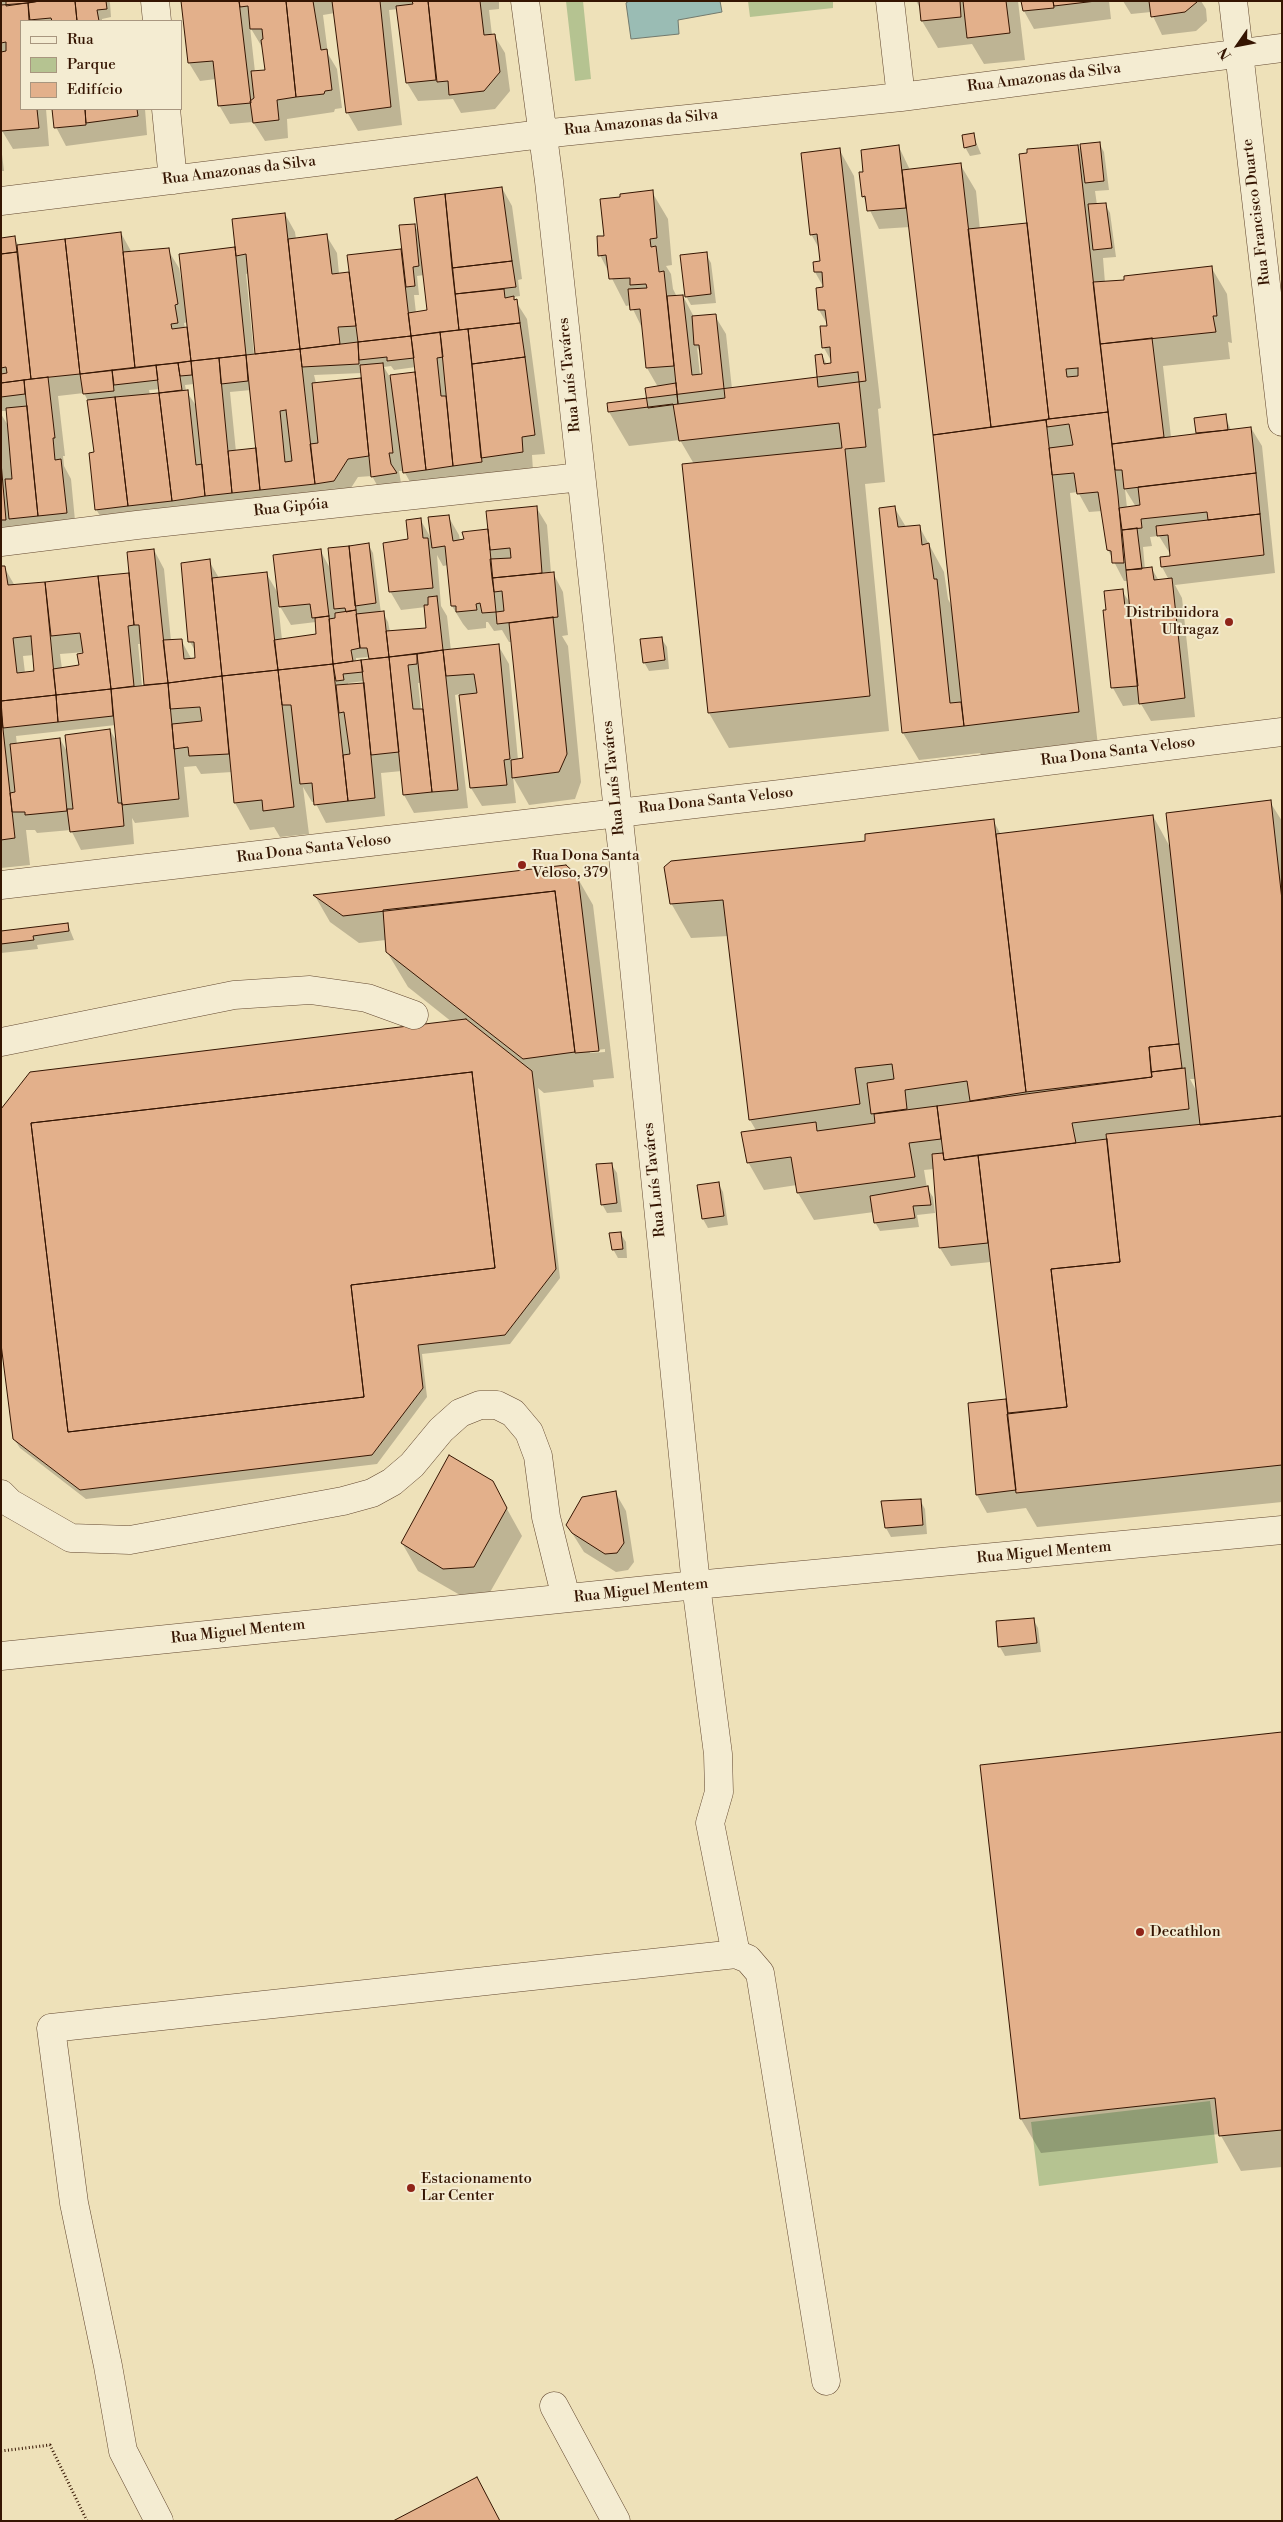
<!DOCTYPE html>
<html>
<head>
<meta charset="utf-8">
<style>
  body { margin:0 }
  #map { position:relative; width:1283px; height:2522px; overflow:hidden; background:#eee1b9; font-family:"Libre Bodoni",serif }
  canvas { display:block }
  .frame { position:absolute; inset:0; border:2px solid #351502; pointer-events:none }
  .legend { position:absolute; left:20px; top:20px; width:162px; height:90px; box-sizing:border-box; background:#f4ecd2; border:1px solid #a8967f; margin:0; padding:6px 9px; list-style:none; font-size:15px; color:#351502 }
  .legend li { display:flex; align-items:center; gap:10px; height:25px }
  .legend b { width:25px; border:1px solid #a8967f }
  .north { position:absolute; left:1213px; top:20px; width:50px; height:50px; -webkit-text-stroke:4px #f4ecd2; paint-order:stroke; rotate:237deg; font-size:14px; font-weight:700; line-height:20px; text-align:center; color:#351502 }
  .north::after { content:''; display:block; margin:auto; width:18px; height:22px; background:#351502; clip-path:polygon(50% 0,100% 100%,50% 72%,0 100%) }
</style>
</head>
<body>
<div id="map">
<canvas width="1283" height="2522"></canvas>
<div class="frame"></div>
<ul class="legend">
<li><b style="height:6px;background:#f4ecd2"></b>Rua</li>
<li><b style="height:14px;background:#b5c391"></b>Parque</li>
<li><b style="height:14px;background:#e3b08b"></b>Edifício</li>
</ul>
<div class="north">N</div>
</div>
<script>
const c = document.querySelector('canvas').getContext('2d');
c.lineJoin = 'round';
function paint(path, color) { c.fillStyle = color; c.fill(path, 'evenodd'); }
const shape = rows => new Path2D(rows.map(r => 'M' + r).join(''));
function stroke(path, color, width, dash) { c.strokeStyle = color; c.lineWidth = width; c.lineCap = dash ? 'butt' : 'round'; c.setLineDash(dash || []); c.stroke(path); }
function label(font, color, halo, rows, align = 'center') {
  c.font = font + ' "Libre Bodoni",serif'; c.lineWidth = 4; c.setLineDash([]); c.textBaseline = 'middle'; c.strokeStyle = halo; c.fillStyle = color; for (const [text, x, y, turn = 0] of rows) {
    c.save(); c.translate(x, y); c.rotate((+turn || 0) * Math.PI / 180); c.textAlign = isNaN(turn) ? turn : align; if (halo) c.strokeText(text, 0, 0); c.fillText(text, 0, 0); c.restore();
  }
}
const green = shape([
  [566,1,583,1,591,79,575,81],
  [748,1,833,1,833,8,750,17],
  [1210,2101,1218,2163,1039,2186,1031,2122]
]);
const water = shape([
  [629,1,720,1,722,12,678,20,679,34,631,39,626,3,629,1]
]);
const shadow = shape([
  [1,1,109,1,110,3,111,17,102,19,102,21,21,21,21,109,46,109,49,146,13,149,1,129],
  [182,1,499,1,499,9,489,10,492,35,494,35,505,53,510,91,495,109,461,113,453,99,418,101,407,83,398,9,389,10,402,125,358,131,347,112,335,13,323,15,328,54,337,69,342,108,335,109,334,112,287,119,288,138,265,141,253,122,230,124,219,105,216,79,200,81,189,63],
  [250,27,262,47,265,47,267,71,255,72],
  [916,1,1018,1,1025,60,984,64,972,44,938,48,922,21,921,10],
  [1023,1,1109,1,1111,19,1034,29,1024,11],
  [1123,1,1201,1,1206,9,1207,21,1196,31,1162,35,1151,12,1131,14],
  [54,109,145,109,147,135,66,146,56,127],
  [973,135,981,154,970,156,965,147],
  [1099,143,1104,152,1109,190,1095,191,1097,205,1105,204,1110,213,1116,257,1103,258,1105,283,1211,267,1227,294,1232,343,1228,342,1230,359,1163,366,1171,437,1198,434,1195,419,1225,416,1231,430,1251,428,1262,446,1275,573,1175,585,1182,598,1195,717,1151,721,1141,704,1123,706,1113,688,1107,611,1122,591,1130,603,1128,581,1124,581,1108,550,1102,511,1089,512,1078,492,1070,493,1098,746,985,761,980,753,919,760,903,733,881,509,894,507,906,527,919,526,944,572,948,599,952,607,910,227,879,229,863,196,864,173,899,147,910,170,960,164,976,191,980,230,1028,225,1078,146,1083,155],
  [1125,489,1136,507,1127,508],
  [1159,536,1172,557,1162,567,1169,580,1159,581,1152,569,1145,570,1143,547,1152,546,1150,537],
  [1,146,4,171,1,171],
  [839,149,854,176,881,408,878,409,885,482,865,484,889,731,729,748,709,713,694,464,680,440,629,446,609,412,648,399,658,387,647,368,643,330,631,305,626,306,600,255,605,237,652,192,668,219,672,265,666,266,671,274,673,289,677,297,683,296,694,317,715,316,726,334,732,389,819,378,822,355,827,365,833,364,824,348,829,327,819,310,824,288,815,272,814,263,821,262,820,250,811,234],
  [697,347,701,354,703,375,700,375],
  [502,188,512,206,522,279,518,280,520,296,513,297,527,319,545,454,532,455,533,471,415,491,404,471,399,471,401,483,382,494,372,476,358,477,344,499,107,528,96,509,95,453,89,403,84,393,58,396,65,456,63,456,64,466,71,479,76,531,1,540,1,414,9,427,7,411,1,411,1,239,14,238,19,246,121,233,132,253,168,250,179,268,182,285,184,284,181,255,236,248,285,214,295,232,296,239,326,235,337,253,339,274,351,273,400,250,404,256,414,225,420,234],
  [249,273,257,355,254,355,246,274],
  [424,275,428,311,416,313,414,295,419,295,417,276],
  [188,322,188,328,185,328,184,323],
  [391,366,394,370,416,367,416,373,391,376,392,381,384,367],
  [362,373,362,379,316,383,314,375],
  [194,384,197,407,186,391,185,385],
  [160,389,161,394,150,395,149,390],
  [251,390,258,454,236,452,230,392],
  [706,254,711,263,716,303,691,305,686,296],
  [536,507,547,525,551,573,553,573,563,592,568,635,562,636,568,646,581,782,575,799,529,805,513,777,516,803,482,806,471,788,460,694,455,695,468,808,414,813,404,795,402,771,381,773,385,816,326,823,315,802,312,802,303,787,309,834,280,837,274,827,250,830,235,803,232,772,201,774,196,766,184,767,189,817,135,823,132,818,134,844,81,850,71,830,37,833,35,830,26,830,30,865,1,868,1,568,4,567,15,586,130,574,154,550,164,569,171,641,181,640,192,660,197,660,196,652,190,642,209,561,219,578,266,573,279,595,320,550,331,570,368,544,373,553,381,613,383,613,388,622,390,632,428,629,426,607,401,610,390,591,420,519,432,540,448,516,459,535,460,541,489,530],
  [437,555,443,566,448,565,452,606,463,624,468,630,486,628,486,622,488,622,494,631,502,630,509,642,512,642,525,759,518,760,509,664,498,645,451,651,447,616,441,606],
  [278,603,291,625,316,622,317,635,282,640],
  [138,644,142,644,146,686,142,686],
  [85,652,80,666,62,669,60,654],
  [34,655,36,672,25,673,23,656],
  [370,657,371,660,356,662,356,658],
  [365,681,365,684,348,685,348,683],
  [418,683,421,683,424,710,421,710],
  [116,725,118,744,110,730,69,755,60,739,17,745,16,736],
  [661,638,667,647,669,669,649,671,644,662],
  [1270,802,1282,821,1282,1502,1037,1527,1026,1508,987,1513,977,1495,969,1404,1007,1400,991,1262,951,1266,940,1248,934,1169,924,1170,927,1188,933,1197,935,1213,917,1215,919,1227,880,1231,875,1222,874,1212,814,1220,798,1193,797,1185,764,1190,748,1162,757,1132,750,1120,729,936,691,938,671,903,867,842,993,820,1001,835,1153,816,1171,849],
  [1190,1079,1196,1079,1198,1094],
  [577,877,593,905,614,1078,593,1080,594,1087,544,1093,538,1088,560,1278,510,1344,422,1354,427,1397,377,1464,86,1499,20,1448,14,1439,452,1022,408,987,387,952,386,940,359,943,330,922,315,896],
  [605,1049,605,1052,590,1053,590,1051],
  [68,925,74,940,37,945,38,949,1,953,1,933],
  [611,1164,617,1173,622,1212,607,1213,602,1204],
  [718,1183,723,1192,728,1225,708,1228,703,1219],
  [620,1233,626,1242,627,1258,618,1258,613,1249],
  [492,1482,522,1536,489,1594,460,1595,418,1571,402,1543],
  [615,1492,626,1511,634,1562,628,1570,616,1572,584,1552,567,1525],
  [920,1500,925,1509,927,1534,891,1537,886,1528],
  [1033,1619,1038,1628,1041,1652,1005,1656,1000,1647],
  [1282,1733,1282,2167,1241,2171,1220,2134,1041,2153,1021,2119]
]);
const building = shape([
  [6,1,40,1,6,6,6,1],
  [40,1,75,1,77,21,52,21,51,18,29,20,28,3,40,1],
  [75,1,106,1,107,9,97,10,99,21,77,21,75,1],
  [181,1,239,1,251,103,218,106,213,61,188,63,181,1],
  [239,1,286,1,296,97,277,100,279,120,253,123,250,101,254,98,251,71,265,70,261,40,263,39,262,29,250,29,248,6,240,7,239,1],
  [286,1,313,1,321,50,327,49,332,90,325,91,324,94,296,97,286,1],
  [332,1,380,1,391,107,346,113,332,1],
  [412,1,428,1,436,80,406,83,396,6,413,4,412,1],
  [428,1,480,1,484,35,495,34,500,72,484,91,449,95,448,81,437,82,428,1],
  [919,1,960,1,961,17,921,21,919,1],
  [963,1,1006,1,1010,33,967,38,963,1],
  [1021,1,1053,1,1054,8,1023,11,1021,1],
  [1053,1,1096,1,1054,6,1053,1],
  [1149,1,1197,1,1197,2,1185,12,1151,17,1149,1],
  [28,3,30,21,21,21,21,109,37,109,39,128,1,131,1,52,6,51,6,42,1,43,1,5,28,3],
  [52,109,85,109,86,125,54,128,52,109],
  [85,109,137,109,138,116,86,123,85,109],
  [974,133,976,145,964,148,962,135,974,133],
  [1100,142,1104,181,1085,183,1080,144,1100,142],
  [899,145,906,208,867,211,865,196,862,197,859,172,863,172,861,150,899,145],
  [1078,145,1108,412,1049,419,1019,154,1027,153,1027,149,1078,145],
  [1078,368,1078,376,1067,377,1066,369,1078,368],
  [840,148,866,381,818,387,815,355,822,354,824,364,831,363,830,347,822,348,820,326,827,326,825,310,818,310,816,288,823,287,822,272,814,272,813,262,820,261,817,234,810,235,801,153,840,148],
  [961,163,991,427,933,435,902,170,961,163],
  [502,187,512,261,452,268,445,194,502,187],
  [653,190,657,238,650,239,651,247,656,246,659,272,664,271,674,366,646,368,640,309,630,310,628,289,647,288,646,284,630,285,630,278,609,279,606,255,598,256,597,236,604,236,600,199,620,197,620,194,653,190],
  [445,194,459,330,411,336,408,313,427,310,414,198,445,194],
  [1106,203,1112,248,1093,250,1088,204,1106,203],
  [285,213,300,349,255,354,246,254,236,256,232,219,285,213],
  [1027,223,1049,419,991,427,968,229,1027,223],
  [415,224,419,266,413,267,415,286,406,287,399,225,415,224],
  [121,232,135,368,80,374,65,239,121,232],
  [327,234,332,274,349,272,356,326,338,327,340,344,300,349,288,239,327,234],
  [15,236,17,252,1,254,1,238,15,236],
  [65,239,80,374,31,379,17,245,65,239],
  [235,247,246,355,191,361,179,254,235,247],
  [169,248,178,304,175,305,178,323,171,324,172,329,187,327,191,361,135,368,123,252,169,248],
  [401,249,411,336,358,342,347,255,401,249],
  [17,252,31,379,1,383,1,374,7,373,6,367,1,368,1,254,17,252],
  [707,252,711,294,685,297,680,255,707,252],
  [512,261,516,287,455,294,452,268,512,261],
  [1212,266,1217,316,1213,316,1216,332,1100,344,1093,282,1124,280,1124,276,1212,266],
  [504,289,505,298,514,296,514,300,517,299,520,323,459,330,455,294,504,289],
  [683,295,692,375,702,374,699,345,694,345,692,316,716,314,725,398,678,404,667,296,683,295],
  [520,323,525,357,472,364,468,329,520,323],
  [468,329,482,462,453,466,440,332,468,329],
  [440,332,443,357,437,358,441,396,446,396,453,466,426,470,411,336,440,332],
  [411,336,414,358,387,361,387,357,359,360,358,342,411,336],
  [1152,338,1164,437,1112,444,1100,344,1152,338],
  [358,342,359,364,302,367,300,349,358,342],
  [300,349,315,484,260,490,246,355,300,349],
  [286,410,292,461,285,462,280,411,286,410],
  [246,355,248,381,221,384,219,358,246,355],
  [525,357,535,435,522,437,523,452,481,458,472,364,525,357],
  [219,358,232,493,205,496,191,361,219,358],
  [191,361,192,375,180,376,178,363,191,361],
  [178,363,182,390,159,393,156,365,178,363],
  [383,363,393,453,389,453,391,464,397,473,371,477,360,365,383,363],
  [156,365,158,380,114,385,112,370,156,365],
  [112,370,114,391,83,394,80,374,112,370],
  [415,372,426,470,403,473,390,375,415,372],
  [858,372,866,447,845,449,870,696,708,713,682,464,842,448,839,423,679,441,673,404,608,412,607,403,858,372],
  [48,377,55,438,53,438,55,460,61,459,67,513,38,516,24,380,48,377],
  [361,378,369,456,348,459,334,481,315,484,310,444,318,443,312,383,361,378],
  [24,380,25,394,1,397,1,383,24,380],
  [676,383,678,404,648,408,645,388,676,383],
  [188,390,196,465,202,464,205,496,172,501,159,393,188,390],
  [159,393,172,501,128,506,115,397,159,393],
  [115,397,128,506,95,510,89,453,94,452,87,400,115,397],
  [27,406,38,516,9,519,5,479,12,479,6,408,27,406],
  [1108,412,1118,496,1124,563,1112,563,1111,551,1107,550,1098,492,1077,494,1074,473,1052,475,1049,448,1073,445,1069,424,1047,427,1046,420,1048,419,1108,412],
  [1226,414,1228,430,1196,433,1194,418,1226,414],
  [1046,420,1079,712,964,726,933,435,1046,420],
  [1251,427,1256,473,1124,489,1122,470,1115,470,1112,444,1251,427],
  [256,448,260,490,232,493,228,451,256,448],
  [1,462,6,520,1,520,1,462],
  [1256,473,1260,514,1208,520,1207,512,1141,519,1142,528,1122,530,1119,508,1140,505,1138,487,1256,473],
  [537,506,542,573,492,578,490,559,511,558,510,548,490,550,486,511,537,506],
  [895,506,898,527,920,525,922,545,929,543,934,579,937,579,950,703,961,702,964,726,902,733,879,508,895,506],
  [1260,514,1264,555,1161,567,1160,557,1170,556,1168,535,1157,536,1156,526,1260,514],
  [449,515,453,541,464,539,462,532,488,529,496,612,482,613,480,603,476,604,477,610,456,612,456,606,451,606,445,546,432,548,428,517,449,515],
  [421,518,423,538,428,538,433,588,389,592,383,543,408,539,406,520,421,518],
  [1137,528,1142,569,1126,570,1122,530,1137,528],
  [369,543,376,603,355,606,349,546,369,543],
  [349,546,356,610,346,612,345,608,334,609,328,548,349,546],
  [154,549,168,683,144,685,139,625,134,625,127,552,154,549],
  [321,549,329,616,312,618,310,604,279,607,273,555,321,549],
  [210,559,222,676,168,683,163,640,182,639,184,659,195,658,194,642,188,642,181,563,210,559],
  [1,566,5,566,8,585,45,582,56,695,1,701,1,566],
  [31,636,34,671,17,673,13,638,31,636],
  [1152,567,1154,580,1172,578,1185,698,1139,704,1126,570,1152,567],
  [267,572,278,670,222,676,212,578,267,572],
  [554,572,558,617,497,624,496,612,504,611,502,591,494,592,492,578,554,572],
  [129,573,134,625,128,626,134,686,111,689,98,576,129,573],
  [98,576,111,689,56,695,53,669,79,665,77,654,83,653,80,633,51,636,45,582,98,576],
  [1123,589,1125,607,1129,607,1138,686,1111,688,1103,610,1106,610,1104,591,1123,589],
  [437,596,443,650,389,657,386,631,426,628,424,605,428,605,428,597,437,596],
  [356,610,360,648,351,650,353,661,333,664,329,619,335,618,335,613,356,610],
  [384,611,389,657,369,659,367,648,360,648,356,614,384,611],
  [329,616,333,664,278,670,274,640,316,634,315,618,329,616],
  [553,617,567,754,559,772,512,778,511,760,523,758,509,623,553,617],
  [662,637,665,660,643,663,640,639,662,637],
  [499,644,510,759,504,760,507,785,470,788,459,695,477,693,474,674,446,676,443,650,499,644],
  [443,650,458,790,432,792,417,654,443,650],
  [417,654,417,664,408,665,413,709,423,709,432,792,403,795,389,657,417,654],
  [389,657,399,752,371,755,361,660,389,657],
  [361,660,363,672,343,674,344,680,336,681,333,664,361,660],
  [333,664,348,801,314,805,312,783,300,784,291,705,282,705,278,670,333,664],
  [278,670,294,807,263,811,262,800,234,803,222,676,278,670],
  [222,676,229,754,189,756,188,747,174,749,172,724,202,721,200,707,170,709,168,683,222,676],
  [168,683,179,799,122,805,111,689,168,683],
  [364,683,375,798,348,801,343,755,350,754,344,712,339,713,336,685,364,683],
  [111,689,113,716,58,722,56,695,111,689],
  [56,695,58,722,3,728,1,701,56,695],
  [1,711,15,838,1,840,1,711],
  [110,729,118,803,122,803,124,826,70,832,67,809,73,809,65,735,110,729],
  [60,738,67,811,25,815,25,812,12,812,10,793,15,792,10,744,60,738],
  [1271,800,1282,900,1282,1116,1200,1125,1166,813,1271,800],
  [1153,815,1179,1044,1149,1047,1152,1077,1026,1092,996,834,1153,815],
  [994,819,1026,1092,970,1101,967,1081,905,1090,907,1109,871,1114,867,1083,894,1079,892,1064,855,1068,860,1104,749,1120,723,900,670,904,664,867,671,861,865,841,865,834,994,819],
  [566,865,578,876,599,1051,575,1053,555,891,343,916,313,895,566,865],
  [555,891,575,1052,523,1059,386,952,383,910,555,891],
  [68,923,69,931,33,936,34,940,1,944,1,931,68,923],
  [466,1019,532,1071,556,1269,505,1335,418,1345,423,1388,372,1455,80,1490,13,1439,1,1344,1,1109,30,1072,466,1019],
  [472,1072,495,1268,351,1285,364,1397,68,1432,31,1123,472,1072],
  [1179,1044,1182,1068,1151,1072,1149,1047,1179,1044],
  [1185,1068,1189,1109,1072,1123,1076,1143,944,1160,937,1106,1152,1077,1151,1072,1185,1068],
  [472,1072,495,1268,351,1285,364,1397,68,1432,31,1123,472,1072],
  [937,1106,941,1139,909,1143,915,1177,797,1193,791,1157,747,1163,741,1132,816,1122,817,1131,875,1123,874,1114,937,1106],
  [1282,1116,1282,1465,1016,1493,1007,1414,1067,1407,1051,1269,1120,1262,1106,1134,1282,1116],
  [1107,1139,1120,1262,1051,1269,1067,1407,1008,1413,978,1155,1107,1139],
  [943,1153,944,1160,978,1155,988,1243,939,1248,932,1154,943,1153],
  [612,1163,617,1203,601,1205,596,1164,612,1163],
  [719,1182,724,1216,702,1219,697,1185,719,1182],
  [928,1186,931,1205,913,1206,915,1218,874,1223,870,1196,928,1186],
  [621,1232,623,1249,612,1250,609,1233,621,1232],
  [1006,1399,1016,1490,976,1495,968,1403,1006,1399],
  [449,1455,493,1481,507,1508,474,1567,443,1569,401,1543,449,1455],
  [616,1491,624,1543,617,1553,605,1554,572,1533,566,1525,582,1497,616,1491],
  [921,1499,923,1525,885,1528,881,1501,921,1499],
  [1034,1618,1037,1643,998,1647,996,1621,1034,1618],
  [1282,1732,1282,2130,1219,2136,1215,2098,1020,2119,980,1765,1282,1732],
  [477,2477,500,2521,393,2521,477,2477]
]);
const path = shape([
  [1,2451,50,2445,87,2521]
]);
const minor = shape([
  [155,1,157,21],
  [525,1,549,181,623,857,696,1585,718,1754,719,1792,710,1823,736,1954],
  [890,1,901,97],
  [1233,1,1282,422],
  [166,109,173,180],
  [1,201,542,134,901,97,1282,48],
  [1,542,137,525,581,477],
  [1,885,781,794,1282,732],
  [1,1042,234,995,310,990,367,998,414,1015],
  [1,1494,10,1503,71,1538,130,1540,343,1501,372,1493,392,1482,412,1465,441,1430,460,1413,480,1405,497,1405,513,1413,529,1432,538,1456,546,1517,566,1598],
  [1,1656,696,1585,1282,1530],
  [554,2406,616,2521],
  [159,2521,123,2451,108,2366,74,2203,51,2028,736,1954,748,1959,760,1973,826,2381]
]);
const markers = [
  [1229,622,5,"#8f2418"],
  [522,865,5,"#8f2418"],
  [1140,1932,5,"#8f2418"],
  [411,2188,5,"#8f2418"]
];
const streetNames = [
  ["Rua Amazonas da Silva",1044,78,-7],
  ["Rua Amazonas da Silva",641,123,-6],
  ["Rua Amazonas da Silva",239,171,-7],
  ["Rua Francisco Duarte",1257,212,-97],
  ["Rua Luís Taváres",570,375,-96],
  ["Rua Gipóia",291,508,-6],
  ["Rua Dona Santa Veloso",1118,752,-7],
  ["Rua Luís Taváres",614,778,-96],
  ["Rua Dona Santa Veloso",716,801,-6],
  ["Rua Dona Santa Veloso",314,849,-7],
  ["Rua Luís Taváres",655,1180,-96],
  ["Rua Miguel Mentem",1044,1553,-5],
  ["Rua Miguel Mentem",641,1591,-6],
  ["Rua Miguel Mentem",238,1632,-6]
];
const poiNames = [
  ["Distribuidora",1219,613,"right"],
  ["Ultragaz",1219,630,"right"],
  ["Rua Dona Santa",532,856],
  ["Veloso, 379",532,873],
  ["Decathlon",1150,1932],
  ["Estacionamento",421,2179],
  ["Lar Center",421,2196]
];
paint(green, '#b5c391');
paint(water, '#9abcb4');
stroke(water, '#72796d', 1);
paint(shadow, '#0003');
paint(building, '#e3b08b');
stroke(building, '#351502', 1);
stroke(minor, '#634830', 29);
stroke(path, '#351502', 3, [1, 2.5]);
stroke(minor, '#f4ecd2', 28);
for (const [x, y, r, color] of markers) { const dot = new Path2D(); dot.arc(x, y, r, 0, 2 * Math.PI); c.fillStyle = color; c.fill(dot); stroke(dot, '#f4ecd2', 2); }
label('15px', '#351502', '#f4ecd2', streetNames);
label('15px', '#351502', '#f4ecd2', poiNames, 'left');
</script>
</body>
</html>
